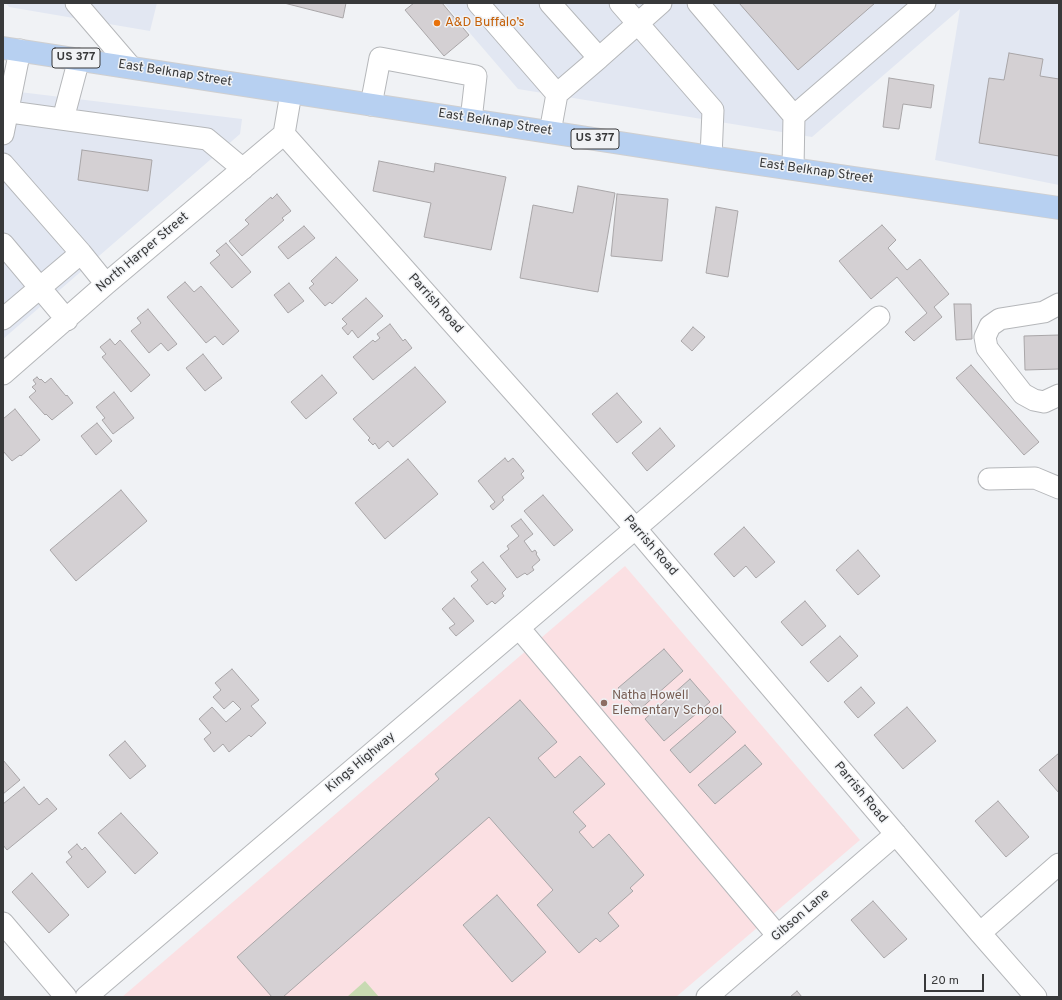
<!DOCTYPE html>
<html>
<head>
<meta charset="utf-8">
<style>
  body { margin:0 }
  #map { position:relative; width:1062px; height:1000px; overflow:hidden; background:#f0f2f5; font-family:Overpass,sans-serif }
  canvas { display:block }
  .frame { position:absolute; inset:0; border:4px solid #38393a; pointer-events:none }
  .scale { position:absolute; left:924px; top:974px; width:60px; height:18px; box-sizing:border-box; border:2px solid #38393a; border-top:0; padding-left:5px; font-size:12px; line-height:14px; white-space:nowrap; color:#38393a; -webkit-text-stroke:3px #f0f2f5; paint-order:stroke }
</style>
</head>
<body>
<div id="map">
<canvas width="1062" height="1000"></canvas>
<div class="frame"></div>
<div class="scale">20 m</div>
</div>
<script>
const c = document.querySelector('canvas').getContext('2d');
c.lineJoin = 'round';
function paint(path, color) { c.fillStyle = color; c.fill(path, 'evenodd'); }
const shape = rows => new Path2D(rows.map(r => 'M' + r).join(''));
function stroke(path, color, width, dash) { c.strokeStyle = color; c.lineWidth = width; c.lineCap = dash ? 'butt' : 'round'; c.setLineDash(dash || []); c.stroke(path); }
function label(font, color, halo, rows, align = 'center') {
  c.font = font + ' Overpass,sans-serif'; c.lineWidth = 3; c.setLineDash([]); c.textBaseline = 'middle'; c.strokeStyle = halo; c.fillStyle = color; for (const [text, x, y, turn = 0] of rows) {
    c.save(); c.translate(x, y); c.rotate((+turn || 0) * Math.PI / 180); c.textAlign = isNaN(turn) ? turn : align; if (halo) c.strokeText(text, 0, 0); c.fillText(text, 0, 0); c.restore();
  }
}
const built = shape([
  [6,3,157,3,150,31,9,7],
  [444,3,1059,3,1059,185,935,160,960,9,812,137,518,89],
  [3,90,242,119,240,134,3,339]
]);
const education = shape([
  [625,566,860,840,676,997,122,997]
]);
const green = shape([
  [365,981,379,997,347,997]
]);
const building = shape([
  [284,3,346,3,343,18,284,3],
  [414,3,442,3,469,35,444,56,405,10,414,3],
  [739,3,875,3,798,70,739,3],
  [1009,53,1043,59,1040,76,1059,79,1059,156,979,143,989,78,1004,80,1009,53],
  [889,78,934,85,931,108,903,104,899,129,883,127,889,78],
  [82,150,152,160,148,191,78,180,82,150],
  [379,161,434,172,435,163,506,177,491,250,424,237,431,203,373,191,379,161],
  [578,186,615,193,598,292,520,278,533,205,573,213,578,186],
  [277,194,291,211,282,218,284,220,242,256,229,241,249,224,245,220,271,197,272,199,277,194],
  [617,194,668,199,662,261,611,256,617,194],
  [716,207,738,211,728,277,706,273,716,207],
  [882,225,896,240,888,248,907,270,920,259,949,294,934,307,942,317,914,341,905,332,927,313,897,277,871,299,839,261,882,225],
  [304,226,315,238,288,259,278,247,304,226],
  [226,243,251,272,232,288,210,263,220,255,216,251,226,243],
  [336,257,358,280,332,304,330,302,325,306,309,288,314,284,311,281,336,257],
  [185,282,194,292,201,286,239,331,223,345,215,336,206,343,167,297,185,282],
  [289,283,304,301,288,313,274,295,289,283],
  [366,298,383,316,358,338,352,330,348,335,342,328,347,324,342,319,366,298],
  [954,304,971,304,972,339,956,340,954,304],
  [148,309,177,344,168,351,161,343,149,353,131,331,141,323,137,318,148,309],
  [390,324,403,341,405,339,412,348,373,380,353,357,373,340,375,342,380,338,377,334,390,324],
  [693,327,705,337,692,351,681,341,693,327],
  [1059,335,1059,369,1025,370,1024,336,1059,335],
  [110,339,115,345,120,340,150,375,131,392,102,357,106,354,100,347,110,339],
  [203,354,222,378,205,391,186,368,203,354],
  [971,365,1039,442,1024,455,956,378,971,365],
  [415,367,446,402,393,447,388,441,379,449,375,443,373,445,368,440,370,438,353,419,415,367],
  [322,375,337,393,306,419,291,402,322,375],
  [37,377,40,380,41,379,45,383,51,378,66,396,67,395,73,403,52,420,46,414,45,415,29,397,36,391,32,387,36,384,33,380,37,377],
  [114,392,134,418,113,434,102,420,105,418,96,407,114,392],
  [617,393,642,422,617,443,592,414,617,393],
  [15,409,40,440,21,456,20,455,12,461,3,451,3,419,15,409],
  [97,423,112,441,96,455,81,436,97,423],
  [660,428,675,446,647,471,632,453,660,428],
  [505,458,508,462,513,458,524,471,521,474,524,478,502,497,504,500,493,510,490,506,495,502,478,481,505,458],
  [408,459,438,494,385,539,355,503,408,459],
  [121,490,147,521,76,581,50,550,121,490],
  [543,495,573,530,554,546,524,511,543,495],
  [521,519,533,534,524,541,532,552,535,550,537,553,536,554,540,560,532,567,534,570,527,575,525,573,517,578,500,556,509,549,507,546,519,536,511,526,521,519],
  [744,527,775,562,756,578,746,566,734,577,714,554,744,527],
  [858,550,880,576,858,595,836,570,858,550],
  [483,562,506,589,502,593,504,596,495,604,492,601,487,605,471,586,478,580,471,572,483,562],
  [454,598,474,621,456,636,449,628,455,624,442,609,454,598],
  [805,601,826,626,802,646,781,622,805,601],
  [840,636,858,656,828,682,810,662,840,636],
  [664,649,683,671,638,711,618,688,664,649],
  [232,669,259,700,251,706,266,723,251,737,249,735,229,752,223,744,214,752,204,739,211,733,199,719,212,707,226,722,241,709,233,701,224,709,213,697,221,690,215,683,232,669],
  [690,679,710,702,664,741,645,719,690,679],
  [861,687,875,703,858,718,844,702,861,687],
  [520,700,557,742,538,758,555,778,580,756,605,784,573,812,586,826,579,832,593,848,609,834,644,875,630,888,633,891,608,913,619,926,600,942,596,938,579,953,537,905,553,890,489,817,283,997,272,997,237,957,439,779,435,774,520,700],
  [907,707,936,741,903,769,874,735,907,707],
  [716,710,736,732,690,773,670,750,716,710],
  [125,741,146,766,130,779,109,755,125,741],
  [745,745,762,764,715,804,698,785,745,745],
  [1059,753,1059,793,1039,770,1059,753],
  [3,760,20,780,3,794,3,760],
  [24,787,39,805,47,798,57,809,7,850,3,845,3,804,24,787],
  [998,801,1029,837,1006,857,975,821,998,801],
  [121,813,158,853,135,874,98,833,121,813],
  [77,844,82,850,85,847,106,872,88,888,66,862,72,857,68,852,77,844],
  [32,873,69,915,49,933,12,892,32,873],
  [497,895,546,952,512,982,463,925,497,895],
  [873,901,907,939,884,958,851,920,873,901],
  [797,991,802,997,790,997,797,991]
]);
const minor = shape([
  [76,3,131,67],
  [478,3,557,94,550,132],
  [550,3,599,58,557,94],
  [620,3,713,110,711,157],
  [698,3,794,116,793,168],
  [599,58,661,3],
  [291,93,284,134,636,529,980,933,1036,997],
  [371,105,380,58,476,76,471,120],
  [3,111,207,139,243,169],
  [794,116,925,3],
  [63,119,79,59],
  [3,134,20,50],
  [3,164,81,253,106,284],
  [3,244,67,320],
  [1059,304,1044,312,1000,319,990,326,985,337,987,348,1023,394,1034,400,1044,402,1059,395],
  [3,319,81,253],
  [3,374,106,284,284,134],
  [989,479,1035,478,1059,488],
  [519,628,778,936],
  [3,923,66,997],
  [980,933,1059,864],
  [86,997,650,516,879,317],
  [707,997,896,834]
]);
const major = shape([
  [3,48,711,157,1059,208]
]);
const markers = [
  [437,23,4,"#e8710a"],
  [604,703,4,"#8d6e63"]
];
const shields = [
  [76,58,48],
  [595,139,48]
];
const shieldNames = [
  ["US 377",76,58],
  ["US 377",595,139]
];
const foodNames = [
  ["A&D Buffalo’s",445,23]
];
const streetNames = [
  ["East Belknap Street",175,74,9],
  ["East Belknap Street",495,123,9],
  ["East Belknap Street",816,172,8],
  ["North Harper Street",143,253,-40],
  ["Parrish Road",435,304,48],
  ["Parrish Road",650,546,49],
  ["Kings Highway",361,763,-40],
  ["Parrish Road",860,793,50],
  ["Gibson Lane",801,916,-41]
];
const educationNames = [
  ["Natha Howell",612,696],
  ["Elementary School",612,711]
];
paint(built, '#e2e7f2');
paint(education, '#fbe0e3');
paint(green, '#c8dab2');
paint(building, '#d4d0d3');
stroke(building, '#a9a6a8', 1);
stroke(minor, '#b5b7ba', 23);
stroke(major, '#cfcfd0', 24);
stroke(minor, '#fff', 21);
stroke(major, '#b7d0f1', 22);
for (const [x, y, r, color] of markers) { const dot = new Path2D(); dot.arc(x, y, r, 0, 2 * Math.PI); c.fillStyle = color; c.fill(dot); stroke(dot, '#f0f2f5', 1.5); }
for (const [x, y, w] of shields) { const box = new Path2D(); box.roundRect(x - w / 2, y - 10, w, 20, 3); c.fillStyle = '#f0f2f5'; c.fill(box); stroke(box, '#38393a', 1); }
label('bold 12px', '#38393a', null, shieldNames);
label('13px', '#c56008', '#f0f2f5', foodNames, 'left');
label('13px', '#38393a', '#f0f2f5', streetNames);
label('13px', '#785e54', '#f0f2f5', educationNames, 'left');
</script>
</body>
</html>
